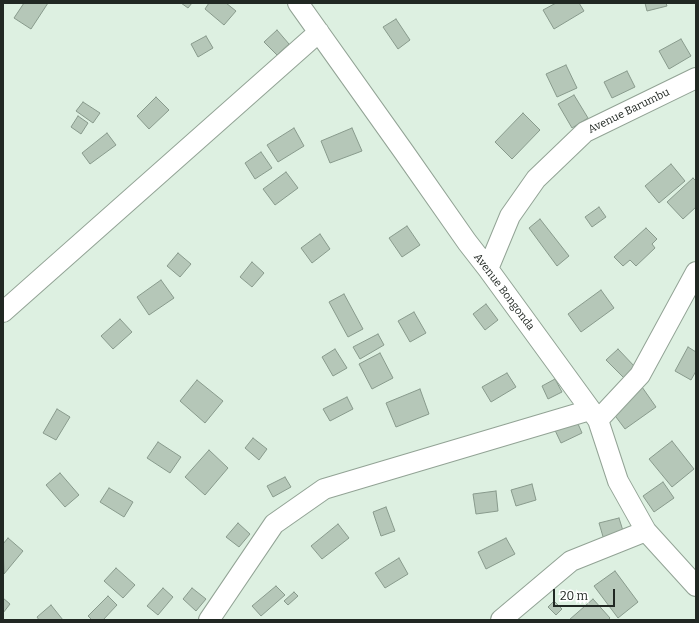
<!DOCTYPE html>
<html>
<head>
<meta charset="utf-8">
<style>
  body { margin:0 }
  #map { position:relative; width:699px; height:623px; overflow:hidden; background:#ddf0e1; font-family:Bitter,serif }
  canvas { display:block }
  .frame { position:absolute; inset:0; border:4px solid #212823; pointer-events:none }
  .scale { position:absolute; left:553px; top:589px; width:62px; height:18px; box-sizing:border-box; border:2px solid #212823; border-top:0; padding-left:5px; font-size:12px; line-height:14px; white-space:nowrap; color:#212823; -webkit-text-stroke:3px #fff; paint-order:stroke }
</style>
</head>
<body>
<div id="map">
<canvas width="699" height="623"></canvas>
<div class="frame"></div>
<div class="scale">20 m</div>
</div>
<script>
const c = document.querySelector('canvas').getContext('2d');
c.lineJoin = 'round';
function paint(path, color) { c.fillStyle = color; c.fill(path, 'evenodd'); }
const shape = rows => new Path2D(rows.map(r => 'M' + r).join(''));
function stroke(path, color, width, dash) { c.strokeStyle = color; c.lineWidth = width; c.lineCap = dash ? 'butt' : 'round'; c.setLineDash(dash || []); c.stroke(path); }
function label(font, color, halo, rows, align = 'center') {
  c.font = font + ' Bitter,serif'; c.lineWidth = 3; c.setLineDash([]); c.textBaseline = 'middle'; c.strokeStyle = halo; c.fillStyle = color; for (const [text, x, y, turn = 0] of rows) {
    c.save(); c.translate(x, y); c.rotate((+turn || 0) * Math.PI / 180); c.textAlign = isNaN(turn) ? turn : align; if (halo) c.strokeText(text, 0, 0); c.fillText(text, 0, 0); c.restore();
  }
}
const building = shape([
  [24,3,48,3,31,29,14,18,24,3],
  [181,3,192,3,188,8,181,3],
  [209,3,226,3,236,11,224,25,205,9,209,3],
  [556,3,579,3,584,11,554,29,543,10,556,3],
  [645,3,666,3,667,6,647,11,645,3],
  [396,19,410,40,398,49,383,27,396,19],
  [277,30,289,44,277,55,264,42,277,30],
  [206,36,213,48,198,57,191,44,206,36],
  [681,39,691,56,669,69,659,51,681,39],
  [566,65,577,88,557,97,546,74,566,65],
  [627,71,635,87,612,98,604,82,627,71],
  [574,95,588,118,572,128,558,104,574,95],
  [156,97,169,110,149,129,137,116,156,97],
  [83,102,100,113,93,123,76,111,83,102],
  [523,113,540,130,512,159,495,142,523,113],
  [78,116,88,123,81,134,71,127,78,116],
  [294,128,304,146,278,162,267,145,294,128],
  [352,128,362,151,330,163,321,141,352,128],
  [107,133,116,145,90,164,82,153,107,133],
  [261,152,272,168,255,179,245,163,261,152],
  [671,164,685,181,659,203,645,186,671,164],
  [286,172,298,188,275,205,263,189,286,172],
  [693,178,696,181,696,207,683,219,667,202,693,178],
  [599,207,606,217,592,227,585,217,599,207],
  [540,219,569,256,557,266,529,228,540,219],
  [407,226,420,245,402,257,389,238,407,226],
  [646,228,657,239,652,244,655,248,636,266,630,260,623,266,614,257,646,228],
  [320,234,330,249,312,263,301,248,320,234],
  [178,253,191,264,180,277,167,266,178,253],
  [252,262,264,273,252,287,240,277,252,262],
  [161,280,174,298,149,315,137,297,161,280],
  [601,290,614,308,581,332,568,314,601,290],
  [344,294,363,329,348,337,329,302,344,294],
  [486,304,498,320,485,330,473,314,486,304],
  [414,312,426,333,410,342,398,321,414,312],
  [120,319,132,332,113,349,101,336,120,319],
  [378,334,384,345,360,359,353,347,378,334],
  [688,347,696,352,696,371,691,380,675,371,688,347],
  [335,349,347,368,333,376,322,357,335,349],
  [618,349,636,368,625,379,606,360,618,349],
  [380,353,393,378,372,389,359,364,380,353],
  [507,373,516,387,491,402,482,387,507,373],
  [555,379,562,392,548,399,542,386,555,379],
  [197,380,223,401,205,423,180,401,197,380],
  [642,387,656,407,625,429,610,409,642,387],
  [420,389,429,414,396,427,386,403,420,389],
  [347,397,353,409,330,421,323,409,347,397],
  [57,409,70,417,56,440,43,433,57,409],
  [575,417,582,433,561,443,553,426,575,417],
  [253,438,267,449,259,460,245,448,253,438],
  [672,441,694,469,672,487,649,459,672,441],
  [158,442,181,457,170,473,147,458,158,442],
  [209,450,228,468,205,495,185,477,209,450],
  [60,473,79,495,65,507,46,485,60,473],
  [285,477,291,487,273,497,267,486,285,477],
  [663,482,674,498,654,512,643,496,663,482],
  [532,484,536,500,516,506,511,490,532,484],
  [109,488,133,502,124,517,100,502,109,488],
  [496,491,498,511,476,514,473,494,496,491],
  [386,507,395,531,381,536,373,512,386,507],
  [619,518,624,534,604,540,599,523,619,518],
  [238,523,250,534,239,547,226,537,238,523],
  [338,524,349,538,322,559,311,546,338,524],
  [8,538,23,551,4,574,3,544,8,538],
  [506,538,515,554,486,569,478,552,506,538],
  [399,558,408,574,385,588,375,573,399,558],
  [116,568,135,585,123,598,104,581,116,568],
  [615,571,638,602,618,618,594,586,615,571],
  [276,586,285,595,261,616,252,606,276,586],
  [163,588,173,597,158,615,147,606,163,588],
  [192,588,206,599,196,611,183,599,192,588],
  [294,592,298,596,288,605,284,601,294,592],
  [108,596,117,605,103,620,92,620,88,616,108,596],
  [3,598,10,604,3,613,3,598],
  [593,599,610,618,608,620,569,620,593,599],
  [554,601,562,609,556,615,548,607,554,601],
  [51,605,63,620,39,620,37,617,51,605]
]);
const street = shape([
  [298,3,404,152,467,242,488,269,598,420,618,481,646,531,696,586],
  [488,269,510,216,536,179,585,132,696,78],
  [3,312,319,32],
  [598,420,640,375,696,272],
  [209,620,274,524,324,489,590,410],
  [501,620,571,561,646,531]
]);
const streetNames = [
  ["Avenue Barumbu",629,111,-26],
  ["Avenue Bongonda",504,292,53]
];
paint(building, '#b5c7b8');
stroke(building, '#889a8c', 1);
stroke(street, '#92a395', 22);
stroke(street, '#fff', 20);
label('11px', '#212823', '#fff', streetNames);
</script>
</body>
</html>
